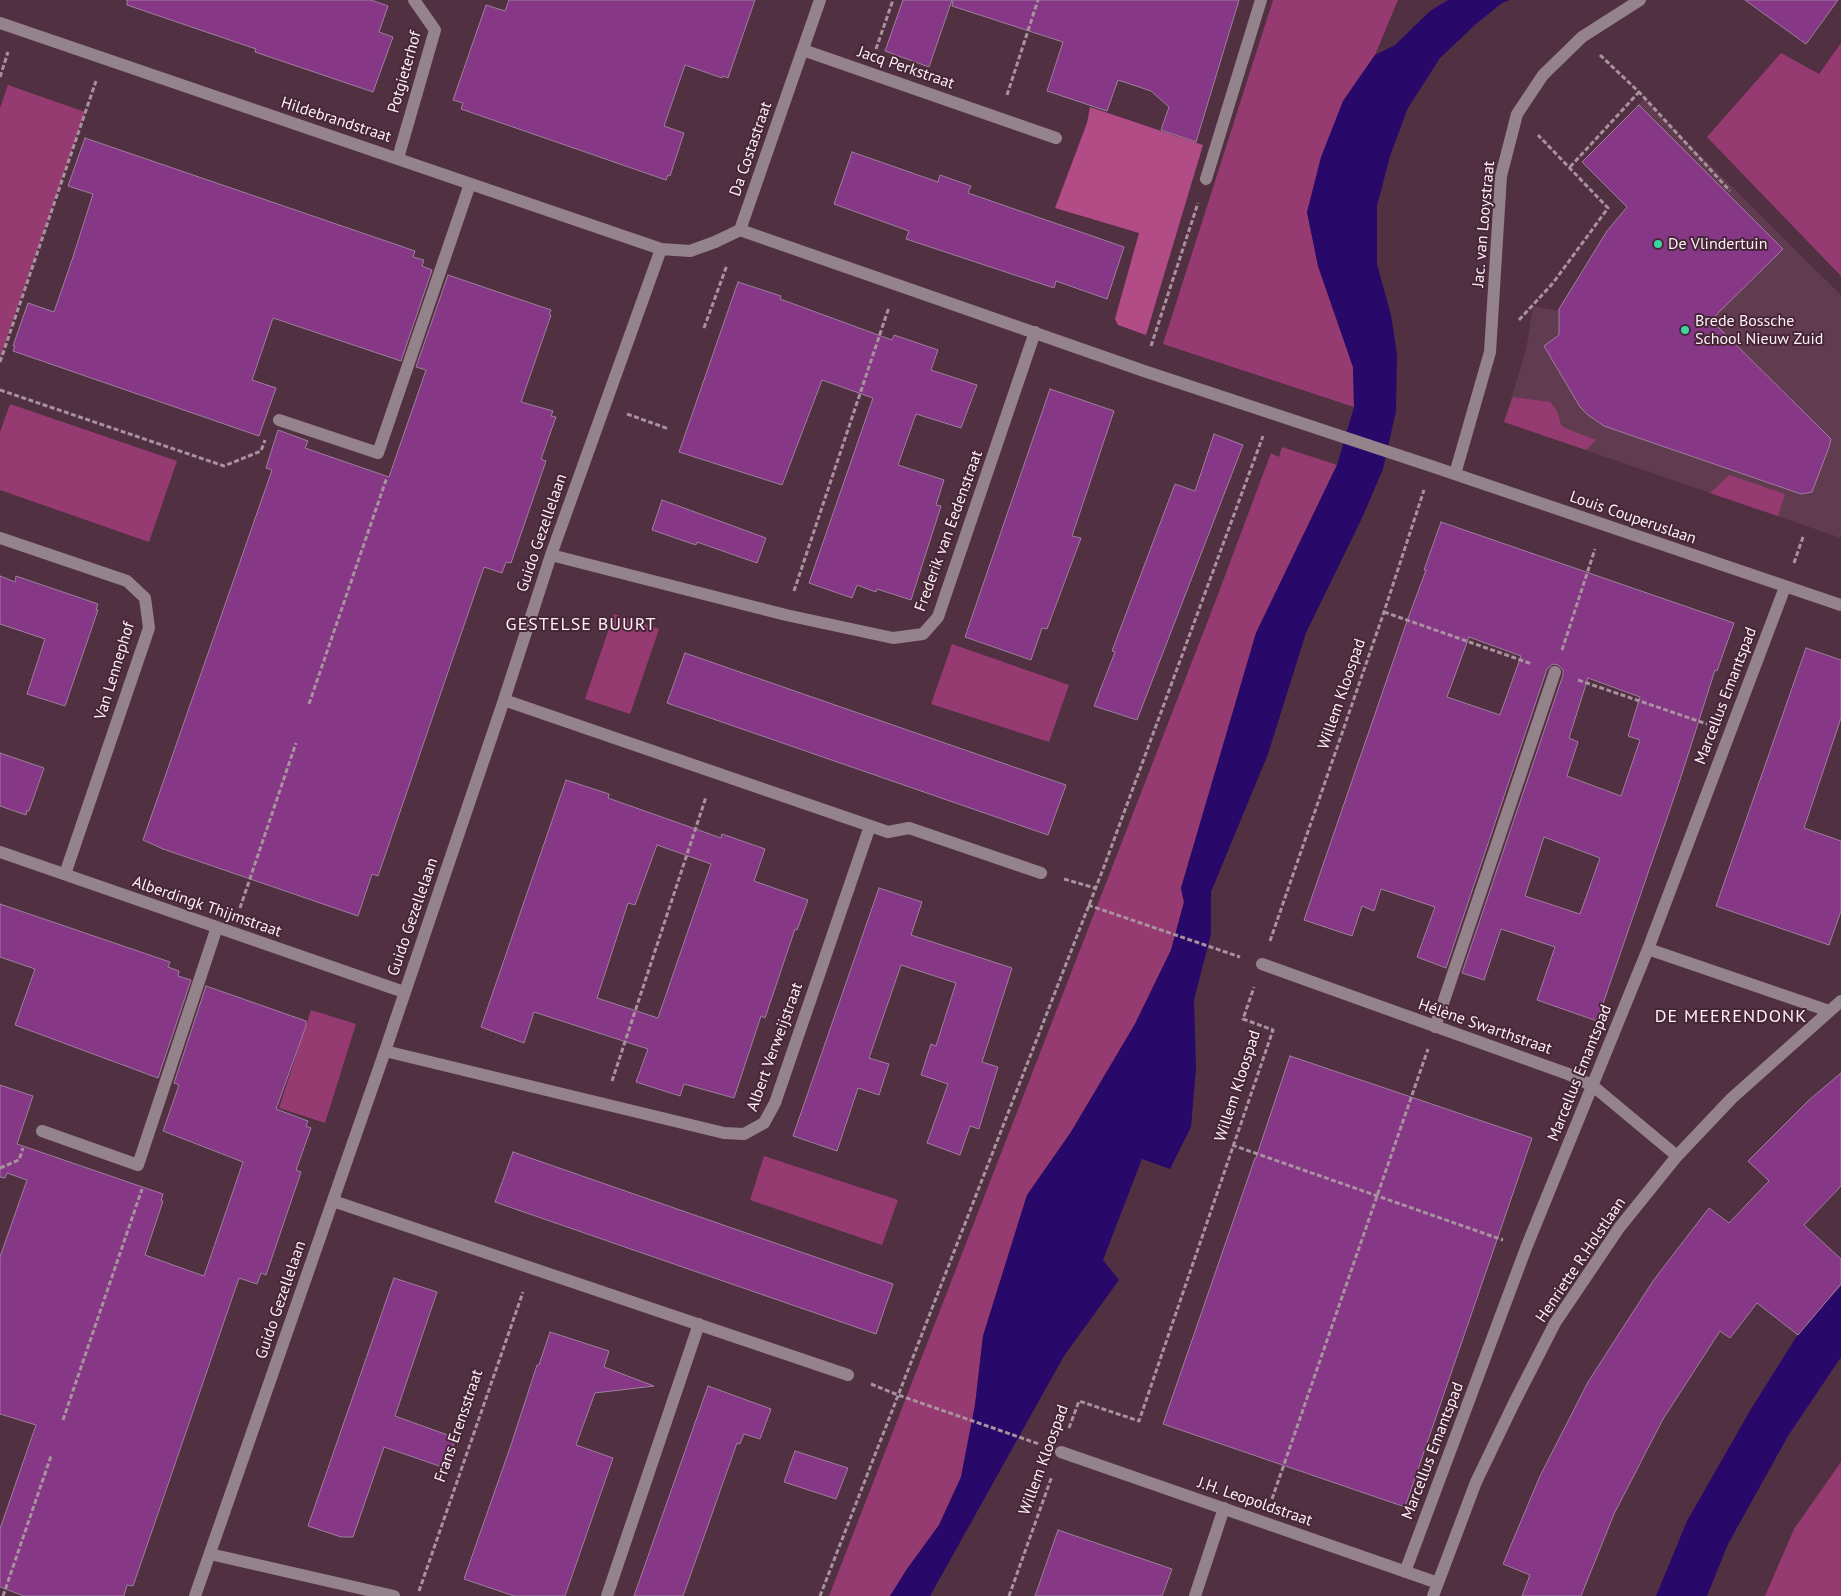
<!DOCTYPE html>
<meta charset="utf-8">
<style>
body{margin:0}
canvas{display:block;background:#513042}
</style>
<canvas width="1841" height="1596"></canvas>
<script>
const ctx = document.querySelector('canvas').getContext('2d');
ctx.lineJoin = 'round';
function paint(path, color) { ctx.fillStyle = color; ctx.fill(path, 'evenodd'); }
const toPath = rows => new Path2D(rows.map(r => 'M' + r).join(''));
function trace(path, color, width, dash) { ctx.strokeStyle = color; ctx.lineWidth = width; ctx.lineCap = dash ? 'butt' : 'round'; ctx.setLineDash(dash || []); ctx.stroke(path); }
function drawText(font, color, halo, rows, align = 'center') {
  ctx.font = font + ' "PT Sans",sans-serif'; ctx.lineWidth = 4; ctx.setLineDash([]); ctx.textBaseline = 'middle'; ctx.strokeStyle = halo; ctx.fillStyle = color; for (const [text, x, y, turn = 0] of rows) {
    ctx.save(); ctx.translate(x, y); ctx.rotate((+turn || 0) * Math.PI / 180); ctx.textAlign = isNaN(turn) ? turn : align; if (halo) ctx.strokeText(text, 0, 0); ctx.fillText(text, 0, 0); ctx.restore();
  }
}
paint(toPath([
 [1644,99,1841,295,1841,538,1504,422,1526,350,1533,306,1559,311,1561,306,1607,231,1642,223,1582,162]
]), '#613b4f');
paint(toPath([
 [1273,0,1398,0,1375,55,1343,101,1307,212,1318,266,1353,367,1354,407,1163,344],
 [1841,43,1841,276,1707,137,1781,53,1819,74],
 [8,85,85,112,0,358,0,108],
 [1513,397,1550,402,1557,411,1561,425,1565,428,1596,440,1586,450,1504,422],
 [10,404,177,461,149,542,0,490,0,432],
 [1282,447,1337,465,1256,633,1181,888,1184,902,1171,950,1135,1024,1071,1132,1027,1195,983,1336,975,1405,961,1477,939,1525,907,1569,890,1596,829,1596,1214,605,1271,453,1279,457],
 [1729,475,1785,494,1778,516,1710,493],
 [614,614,659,629,630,714,585,699],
 [952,644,1069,685,1049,742,931,704],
 [311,1010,356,1024,325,1123,279,1108],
 [764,1156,898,1200,882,1245,750,1200],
 [1841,1462,1841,1596,1765,1596,1794,1529]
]), '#963b71');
paint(toPath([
 [1090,107,1203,145,1146,335,1118,325,1115,319,1139,233,1055,208,1087,123]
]), '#b14c87');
paint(toPath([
 [1448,0,1510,0,1502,3,1476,24,1440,58,1408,108,1390,156,1377,206,1377,264,1391,315,1397,354,1396,411,1383,469,1362,518,1306,633,1268,754,1211,892,1211,934,1194,1000,1196,1068,1191,1127,1170,1169,1142,1159,1103,1260,1119,1280,1064,1356,930,1596,890,1596,907,1569,939,1525,961,1477,975,1405,983,1336,1027,1195,1071,1132,1135,1024,1171,950,1184,902,1181,888,1256,633,1337,465,1354,407,1353,367,1318,266,1307,212,1321,157,1343,101,1375,55,1395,45,1430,11],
 [1841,1286,1841,1357,1788,1436,1728,1544,1707,1596,1656,1596,1687,1521,1751,1409,1800,1331]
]), '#280869');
const building = toPath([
 [127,0,371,0,388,6,379,32,393,37,373,92,255,52,256,49,127,5,127,0],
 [509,0,755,0,728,78,723,76,722,78,685,65,664,126,684,133,670,176,668,175,666,180,461,109,463,103,453,100,486,5,505,11,509,0],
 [903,0,952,0,929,67,885,51,903,0],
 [953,0,1239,0,1196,142,1161,130,1169,107,1151,91,1118,80,1107,111,1047,91,1063,42,952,6,953,0],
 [1745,0,1838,0,1806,44,1745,0],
 [1639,105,1783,249,1711,320,1831,439,1829,447,1812,492,1801,494,1604,426,1588,415,1580,407,1544,346,1559,335,1559,309,1607,231,1627,207,1582,162,1639,105],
 [85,138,415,251,413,257,424,260,422,266,432,270,401,361,273,318,252,380,276,388,259,436,13,351,15,346,13,346,28,303,54,312,73,257,93,194,68,186,85,138],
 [852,152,938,182,940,175,971,186,968,193,1124,247,1107,299,1056,281,1054,288,906,239,909,231,834,204,852,152],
 [448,275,551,310,549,315,551,315,521,402,553,411,551,416,556,417,541,459,546,461,511,563,506,562,502,573,484,567,378,876,372,874,358,916,163,849,143,840,272,470,266,468,278,430,308,441,305,448,389,477,426,370,416,367,448,275],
 [738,282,781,296,780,299,892,340,894,335,938,350,931,370,977,385,961,428,916,414,898,465,944,480,936,505,941,506,911,600,877,589,876,592,857,585,852,598,809,583,873,398,822,380,782,485,679,452,738,282],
 [1050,389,1114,411,1072,536,1081,538,1047,629,1042,628,1031,660,965,637,1050,389],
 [1214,434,1243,445,1137,720,1094,706,1115,652,1112,651,1175,484,1195,491,1214,434],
 [662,500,766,538,757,563,697,542,696,545,652,530,662,500],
 [1441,522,1734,623,1717,671,1715,670,1679,783,1597,1021,1537,1000,1555,947,1501,929,1484,980,1462,973,1563,675,1563,670,1558,665,1553,664,1547,669,1446,968,1417,957,1435,907,1381,889,1374,911,1362,906,1352,936,1304,920,1406,624,1426,570,1424,570,1441,522],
 [1469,637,1521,656,1500,715,1447,697,1469,637],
 [1588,678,1640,697,1628,736,1640,740,1621,796,1567,776,1578,742,1569,738,1588,678],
 [1544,837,1600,858,1580,914,1525,896,1544,837],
 [0,576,15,582,16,576,98,604,96,610,98,610,65,706,27,694,45,639,0,624,0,576],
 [1806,648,1841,660,1841,718,1804,828,1841,841,1841,911,1829,945,1716,906,1806,648],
 [685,653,1066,785,1048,835,667,703,685,653],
 [0,753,44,768,29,811,27,810,26,815,0,806,0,753],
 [566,780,609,794,608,798,721,838,722,834,765,849,754,881,808,900,797,930,795,929,765,1018,761,1016,734,1098,684,1084,680,1096,636,1082,648,1049,534,1012,524,1043,481,1027,566,780],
 [657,845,711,864,658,1018,597,998,628,903,635,905,657,845],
 [879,888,922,902,911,935,1012,968,982,1062,998,1067,979,1129,970,1126,960,1155,927,1143,948,1084,921,1075,931,1044,936,1046,956,983,901,965,869,1058,889,1064,879,1095,858,1088,837,1151,793,1136,879,888],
 [0,904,170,962,168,967,179,971,178,976,191,980,158,1078,15,1025,35,969,0,957,0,904],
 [206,986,306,1021,306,1026,276,1109,308,1121,306,1126,311,1128,296,1170,301,1172,266,1275,261,1273,257,1284,239,1278,133,1586,127,1585,124,1596,24,1596,0,1587,0,1529,36,1425,0,1414,0,1257,27,1180,7,1173,5,1178,0,1177,0,1085,33,1096,17,1144,163,1194,161,1201,163,1201,145,1255,204,1276,243,1162,163,1131,179,1085,174,1083,206,986],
 [1290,1056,1532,1138,1405,1507,1163,1424,1255,1158,1256,1158,1290,1056],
 [1841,1073,1841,1186,1804,1225,1841,1259,1841,1284,1798,1335,1757,1303,1730,1338,1720,1331,1663,1419,1614,1514,1581,1596,1522,1596,1530,1575,1503,1564,1540,1476,1588,1382,1653,1281,1709,1208,1729,1223,1769,1181,1748,1161,1808,1101,1841,1073],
 [513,1152,893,1284,876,1334,495,1202,513,1152],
 [394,1278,437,1292,395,1416,456,1438,445,1468,384,1447,353,1537,341,1537,308,1526,394,1278],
 [550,1332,609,1351,604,1367,654,1386,595,1393,576,1445,613,1458,565,1596,514,1596,464,1579,511,1445,537,1365,539,1365,550,1332],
 [708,1386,771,1409,760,1439,744,1434,740,1444,737,1443,683,1596,634,1596,708,1386],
 [795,1451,848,1468,836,1499,784,1482,795,1451],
 [1058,1530,1172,1569,1162,1596,1035,1596,1058,1530]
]);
paint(building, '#863887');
trace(building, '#9c7f9b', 1);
trace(toPath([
 [876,49,893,0],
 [1600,55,1639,92,1730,191],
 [0,77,8,52],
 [1007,95,1038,0],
 [1570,167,1639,92],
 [1519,320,1553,283,1608,208,1538,135],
 [704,328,727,265],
 [1151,346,1198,203],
 [0,362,96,81],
 [0,390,224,466,261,451,265,440],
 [627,414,669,429],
 [1794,563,1803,537],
 [794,591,889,307],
 [1384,612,1532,664],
 [1562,650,1595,549],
 [1578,680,1707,724],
 [309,704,387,477],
 [1064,879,1095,888],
 [1088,905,1240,957],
 [240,908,296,743],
 [1270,941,1384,612,1424,490],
 [612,1081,706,797],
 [1232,1145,1503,1240],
 [0,1168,19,1160,23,1148],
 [871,1384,898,1395,1039,1444],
 [63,1420,142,1189],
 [1069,1428,1079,1401,1139,1421,1273,1030,1243,1019,1254,987],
 [1272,1499,1428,1049],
 [419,1591,523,1292],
 [3,1596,51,1456],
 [820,1596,1105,864,1263,436],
 [1009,1596,1052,1476]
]), '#a8929e', 3, [5, 2.5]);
trace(toPath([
 [0,23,661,249,690,251,715,242,740,230,820,0],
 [803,50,1056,138],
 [398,158,435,30,414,0],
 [1206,179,1261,0],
 [740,230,1144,371,1431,466,1841,605],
 [279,420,378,453,470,184],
 [1455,474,1490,352,1501,176,1517,114,1543,75,1582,37,1640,0],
 [0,538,127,581,145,598,149,628,65,874],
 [551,555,786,615,893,638,923,634,938,617,1035,332],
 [504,700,888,832,909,828,1041,873],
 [0,852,404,992],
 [1648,949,1829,1011],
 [1262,964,1568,1074,1593,1086,1677,1156],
 [1435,1027,1555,672],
 [385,1051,724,1133,744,1134,764,1123,775,1103,870,826],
 [42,1131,138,1165,217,927],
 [333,1201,848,1375],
 [1061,1452,1438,1583],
 [210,1554,394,1596],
 [1405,1572,1526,1248,1648,949,1785,587],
 [195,1596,385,1051,504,700,551,555,661,249],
 [607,1596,699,1324],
 [1195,1596,1224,1508],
 [1433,1596,1476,1482,1514,1403,1555,1323,1619,1228,1677,1156,1732,1098,1841,1001]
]), '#95838c', 12);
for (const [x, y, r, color] of [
 [1658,244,5,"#3dd4a3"],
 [1685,330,5,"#3dd4a3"]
]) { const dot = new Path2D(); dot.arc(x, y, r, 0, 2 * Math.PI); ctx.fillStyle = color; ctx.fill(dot); trace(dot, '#462637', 2); }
drawText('16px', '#fdf0f6', '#462637', [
 ["Jacq Perkstraat",906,68,19],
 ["Potgieterhof",405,72,-74],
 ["Hildebrandstraat",336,120,18],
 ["Da Costastraat",751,149,-71],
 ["Jac. van Looystraat",1484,224,-85],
 ["Louis Couperuslaan",1633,518,19],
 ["Frederik van Eedenstraat",949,531,-70],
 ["Guido Gezellelaan",542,533,-71],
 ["Van Lennephof",115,671,-73],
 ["Willem Kloospad",1342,694,-71],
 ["Marcellus Emantspad",1726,696,-69],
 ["Alberdingk Thijmstraat",207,907,19],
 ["Guido Gezellelaan",413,917,-71],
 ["Hélène Swarthstraat",1485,1027,19],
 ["Albert Verweijstraat",775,1047,-70],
 ["Marcellus Emantspad",1580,1073,-68],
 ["Willem Kloospad",1238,1086,-72],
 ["Henriette R.Holstlaan",1581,1260,-56],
 ["Guido Gezellelaan",281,1300,-71],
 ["Frans Erensstraat",459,1426,-71],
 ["Marcellus Emantspad",1433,1451,-69],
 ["Willem Kloospad",1044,1460,-70],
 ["J.H. Leopoldstraat",1255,1502,19]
]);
drawText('16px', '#fdf0f6', '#462637', [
 ["De Vlindertuin",1668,244],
 ["Brede Bossche",1695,321],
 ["School Nieuw Zuid",1695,339]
], 'left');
ctx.letterSpacing = '1px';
drawText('18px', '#fdf0f6', '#462637', [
 ["GESTELSE BUURT",581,625],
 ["DE MEERENDONK",1731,1017]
]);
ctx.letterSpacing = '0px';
</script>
